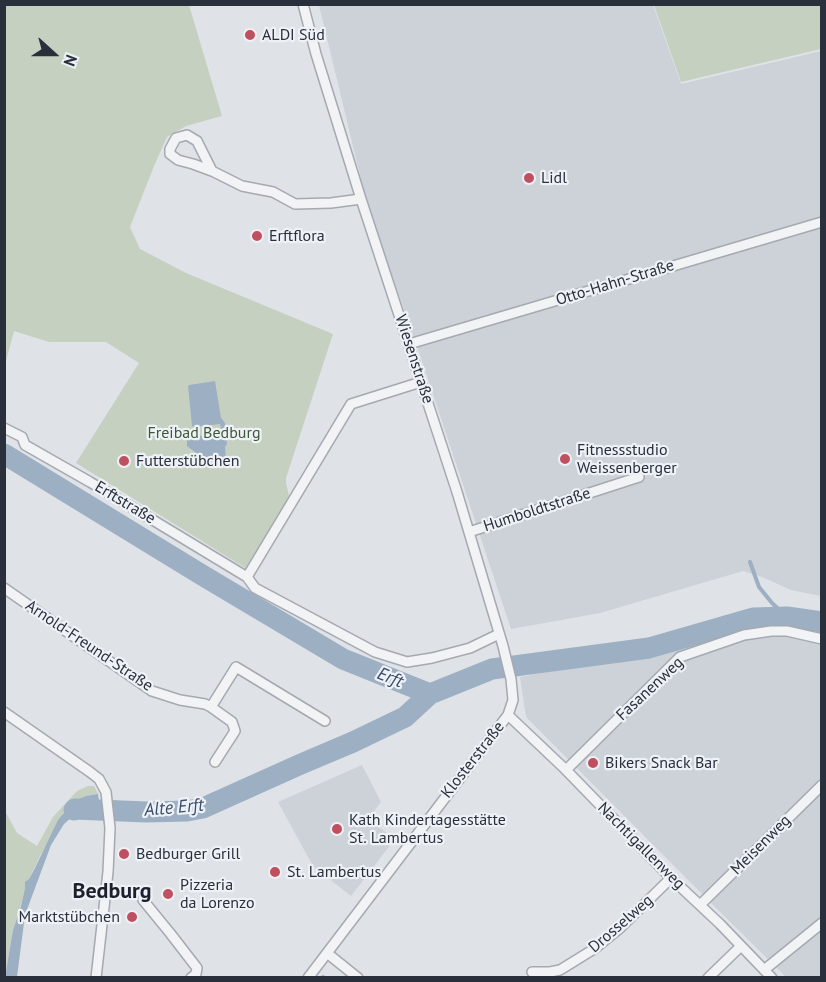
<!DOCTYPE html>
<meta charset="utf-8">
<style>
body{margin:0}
#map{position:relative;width:826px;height:982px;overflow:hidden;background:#dfe2e7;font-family:"PT Sans",sans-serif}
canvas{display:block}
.frame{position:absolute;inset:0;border:6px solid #29303c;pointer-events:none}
.north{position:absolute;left:24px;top:24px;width:60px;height:60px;-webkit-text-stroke:4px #eef1f5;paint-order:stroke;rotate:111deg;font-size:16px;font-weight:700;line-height:24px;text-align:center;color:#29303c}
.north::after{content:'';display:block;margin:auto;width:21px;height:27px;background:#29303c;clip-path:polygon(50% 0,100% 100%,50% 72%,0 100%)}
</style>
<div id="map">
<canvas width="826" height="982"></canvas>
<div class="frame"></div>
<div class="north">N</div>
</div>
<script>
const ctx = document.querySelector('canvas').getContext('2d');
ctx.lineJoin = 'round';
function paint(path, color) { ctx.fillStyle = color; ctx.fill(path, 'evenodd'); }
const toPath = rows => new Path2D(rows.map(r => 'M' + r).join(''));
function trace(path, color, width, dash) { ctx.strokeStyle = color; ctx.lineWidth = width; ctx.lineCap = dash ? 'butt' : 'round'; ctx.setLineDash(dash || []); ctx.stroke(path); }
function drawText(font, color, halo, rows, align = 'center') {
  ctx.font = font + ' "PT Sans",sans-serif'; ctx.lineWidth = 4.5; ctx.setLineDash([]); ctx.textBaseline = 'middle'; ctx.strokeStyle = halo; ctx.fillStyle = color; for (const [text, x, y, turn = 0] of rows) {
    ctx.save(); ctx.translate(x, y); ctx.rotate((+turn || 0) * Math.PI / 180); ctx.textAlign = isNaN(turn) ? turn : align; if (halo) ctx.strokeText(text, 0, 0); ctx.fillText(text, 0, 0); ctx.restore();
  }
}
paint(toPath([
 [319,5,653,5,681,84,821,51,821,596,791,590,762,577,743,571,600,613,511,629,419,352,367,204],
 [788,622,821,628,821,977,786,977,713,905,526,717,520,677,650,653,757,625],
 [362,765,381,802,368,819,395,839,351,896,313,866,278,802]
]), '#cdd1d8');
paint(toPath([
 [5,5,189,5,222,116,186,126,167,137,154,166,130,227,140,249,186,273,333,334,286,478,286,483,289,496,247,569,76,463,139,363,106,342,49,342,14,331,6,361,5,361],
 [654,5,821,5,821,49,681,82],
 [88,786,94,786,98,794,86,796,76,800,41,854,29,879,13,930,5,976,5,811,17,833,37,846,53,817,77,791]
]), '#c5d0c1');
paint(toPath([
 [215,381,221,418,225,423,227,444,225,447,226,460,225,462,202,464,200,467,196,468,195,452,187,446,187,440,193,437,222,433,220,424,194,427,192,426,188,386,189,385],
 [98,794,101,815,83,813,72,817,64,824,51,845,25,915,17,977,5,977,13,930,21,906,25,889,25,882,29,879,34,870,58,820,70,806,76,800,86,796]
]), '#9dafc3');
trace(toPath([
 [750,562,759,587,772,603,787,617],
 [323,977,324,978]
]), '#9dafc3', 4);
trace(toPath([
 [4,454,202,575,343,659,430,694,492,669,649,648,753,618,787,617,822,622],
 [74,810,75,809,146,812,187,811,203,808,301,764,353,742,405,717,430,694]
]), '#9dafc3', 21);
const minor = toPath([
 [303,4,316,54,361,199,457,492,503,646,511,679,513,700,508,715,308,978],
 [212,171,193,164,178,160,170,154,170,149,176,138,187,135,197,141,212,171,242,186,273,192,295,204,331,203,361,199],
 [409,344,822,222],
 [4,428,22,437,25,445,90,482,247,577,255,588,375,652,407,662,432,658,470,648,499,634],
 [469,532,639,477],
 [247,577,351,404,421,382],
 [4,588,152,691,180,700,205,704,211,707,232,722,235,731,215,762],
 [211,707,236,667,325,721],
 [4,712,90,772,99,779,106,792,110,828,108,872,96,978],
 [508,715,566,770,671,878,720,924,772,978],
 [566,770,680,657,744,635,771,631,787,631,822,639],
 [143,900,170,933,197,968,196,974,191,978],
 [700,905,822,785],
 [327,953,358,978],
 [764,970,822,923],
 [532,972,550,972,560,970,594,949,620,928,671,878],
 [708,978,741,946]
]);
trace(minor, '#a5a9b0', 12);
trace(minor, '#f1f3f5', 9);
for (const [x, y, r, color] of [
 [250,35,6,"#c04f5f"],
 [529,178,6,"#c04f5f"],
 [257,236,6,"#c04f5f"],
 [565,459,6,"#c04f5f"],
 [124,461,6,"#c04f5f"],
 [593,763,6,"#c04f5f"],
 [337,829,6,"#c04f5f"],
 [124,854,6,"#c04f5f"],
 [275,872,6,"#c04f5f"],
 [168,894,6,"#c04f5f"],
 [132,917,6,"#c04f5f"]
]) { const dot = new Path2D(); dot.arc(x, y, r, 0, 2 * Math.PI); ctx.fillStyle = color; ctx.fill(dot); trace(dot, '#eef1f5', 2); }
drawText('16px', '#29303c', '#eef1f5', [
 ["ALDI Süd",262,35],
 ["Lidl",541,178],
 ["Erftflora",269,236],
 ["Fitnessstudio",577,450],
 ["Weissenberger",577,468],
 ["Futterstübchen",136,461],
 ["Bikers Snack Bar",605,763],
 ["Kath Kindertagesstätte",349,820],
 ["St. Lambertus",349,838],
 ["Bedburger Grill",136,854],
 ["St. Lambertus",287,872],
 ["Pizzeria",180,885],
 ["da Lorenzo",180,903],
 ["Marktstübchen",120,917,"right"]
], 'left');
drawText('16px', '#29303c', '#eef1f5', [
 ["Otto-Hahn-Straße",615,283,-17],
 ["Wiesenstraße",414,359,72],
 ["Erftstraße",125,503,31],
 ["Humboldtstraße",537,510,-18],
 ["Arnold-Freund-Straße",89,646,34],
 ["Fasanenweg",650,689,-43],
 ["Klosterstraße",473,760,-52],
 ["Meisenweg",761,845,-45],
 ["Nachtigallenweg",641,846,45],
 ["Drosselweg",621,924,-41]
]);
drawText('16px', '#3e5738', '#eef1f5', [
 ["Freibad Bedburg",204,433]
]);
drawText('italic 18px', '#384e6c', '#eef1f5', [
 ["Erft",390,678,22],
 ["Alte Erft",174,808,-5]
]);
drawText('bold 22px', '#1c212d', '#eef1f5', [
 ["Bedburg",112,892]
]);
</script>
